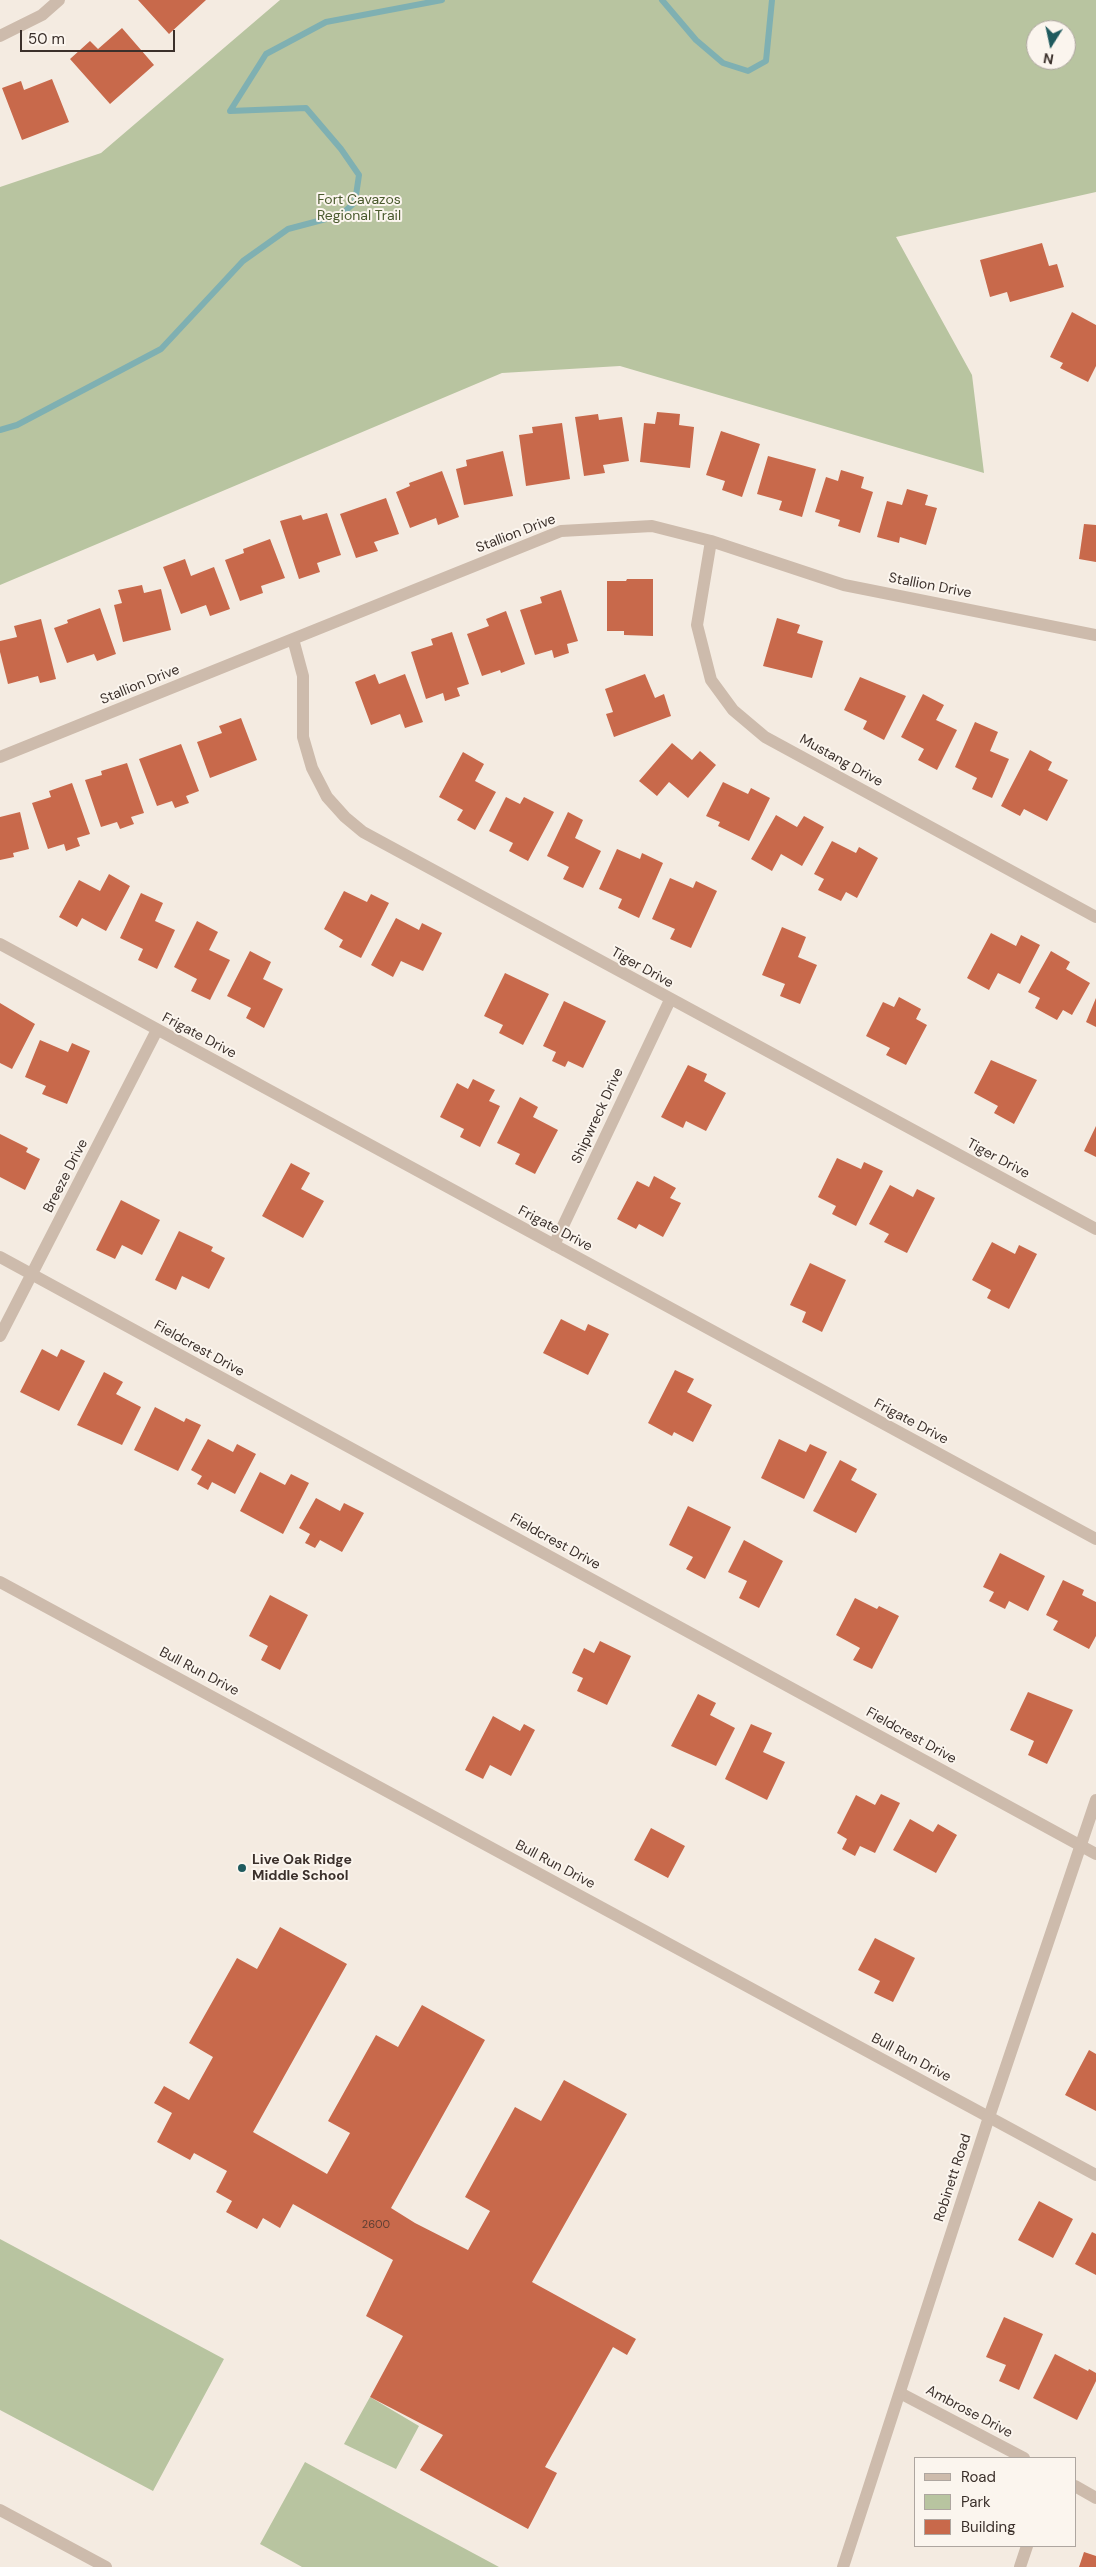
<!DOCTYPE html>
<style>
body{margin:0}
#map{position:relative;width:1096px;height:2567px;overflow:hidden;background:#f4ebe1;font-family:"DM Sans",sans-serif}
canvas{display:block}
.legend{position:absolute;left:914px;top:2457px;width:162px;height:90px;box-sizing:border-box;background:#fbf5ee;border:1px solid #aea6a0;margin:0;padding:6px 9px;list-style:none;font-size:15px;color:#3b302b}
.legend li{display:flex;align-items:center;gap:10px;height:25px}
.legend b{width:25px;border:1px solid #aea6a0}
.north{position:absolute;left:1026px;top:20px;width:50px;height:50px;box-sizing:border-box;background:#fbf5ee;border:1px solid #aea6a0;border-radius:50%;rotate:190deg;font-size:14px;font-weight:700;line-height:20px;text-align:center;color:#3b302b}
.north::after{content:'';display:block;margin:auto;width:18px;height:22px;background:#1f5a5e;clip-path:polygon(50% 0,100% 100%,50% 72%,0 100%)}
.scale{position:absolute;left:20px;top:30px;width:155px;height:22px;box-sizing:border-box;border:2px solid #3b302b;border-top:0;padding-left:6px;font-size:15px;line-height:18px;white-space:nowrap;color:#3b302b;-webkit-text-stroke:4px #fbf5ee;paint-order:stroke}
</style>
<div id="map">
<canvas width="1096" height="2567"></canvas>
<ul class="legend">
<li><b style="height:6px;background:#cdbbac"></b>Road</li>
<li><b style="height:14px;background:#b8c4a0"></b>Park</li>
<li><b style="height:14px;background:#c8694b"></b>Building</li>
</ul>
<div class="north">N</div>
<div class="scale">50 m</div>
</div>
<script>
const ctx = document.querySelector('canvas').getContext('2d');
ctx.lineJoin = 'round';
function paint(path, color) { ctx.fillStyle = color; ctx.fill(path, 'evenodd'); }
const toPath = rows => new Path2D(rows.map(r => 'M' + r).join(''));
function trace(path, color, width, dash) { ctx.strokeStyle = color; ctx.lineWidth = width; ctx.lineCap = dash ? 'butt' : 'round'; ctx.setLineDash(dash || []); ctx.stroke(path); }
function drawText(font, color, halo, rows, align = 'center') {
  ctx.font = font + ' "DM Sans",sans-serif'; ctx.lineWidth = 4; ctx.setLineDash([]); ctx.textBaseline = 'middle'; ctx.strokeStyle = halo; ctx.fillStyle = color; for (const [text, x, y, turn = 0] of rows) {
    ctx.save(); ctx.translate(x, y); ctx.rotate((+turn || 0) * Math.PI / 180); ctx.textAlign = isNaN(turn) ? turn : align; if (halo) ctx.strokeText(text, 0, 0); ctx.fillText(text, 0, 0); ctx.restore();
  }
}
paint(toPath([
 [280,0,1096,0,1096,192,896,237,972,375,984,473,620,366,502,373,0,585,0,187,101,153],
 [1036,30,1066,30,1066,60,1036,60],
 [0,2239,224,2359,153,2491,0,2410],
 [370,2397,419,2426,396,2469,344,2444],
 [305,2462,404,2516,499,2567,302,2567,260,2544]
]), '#b8c4a0');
trace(toPath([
 [662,0,696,40,723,63,748,71,766,61,772,0],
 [0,430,17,425,161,349,243,261,288,229,341,215,355,202,359,175,341,149,306,108,230,111,266,54,326,22,442,0]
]), '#7fb0b2', 6);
paint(toPath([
 [138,0,206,0,169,34],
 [122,28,154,65,110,104,70,59,90,41,98,49],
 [52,79,69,122,22,140,2,88,21,81,24,90],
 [1042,243,1049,266,1057,264,1064,287,1010,302,1007,292,990,297,980,260],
 [1072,312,1096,325,1096,366,1088,382,1060,368,1063,363,1050,357],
 [657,412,680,414,679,425,694,427,690,468,640,462,644,423,655,424],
 [598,414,599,420,622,417,629,461,603,465,605,473,584,476,575,417],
 [562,423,570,479,526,486,519,435,533,433,532,427],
 [721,431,760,444,742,497,722,490,725,481,706,475],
 [503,451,513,496,464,505,456,469,467,466,466,460],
 [768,456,816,469,802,517,779,510,782,501,757,494],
 [841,470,864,477,861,488,873,492,860,533,838,526,840,520,815,512,826,477,838,481],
 [442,471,459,517,438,525,436,518,410,528,396,492,410,486,409,483],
 [907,489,928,495,925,505,937,508,926,545,900,537,899,543,877,537,887,501,902,505],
 [386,498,399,534,374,542,378,551,356,558,340,514],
 [327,513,341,555,317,563,320,572,299,579,280,521,301,515,303,520],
 [1084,524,1096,525,1096,562,1079,559],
 [270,539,285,578,261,586,263,593,240,601,225,560,244,553,243,549],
 [185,559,191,576,214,567,230,609,210,616,206,605,181,614,163,567],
 [627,579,653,579,653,636,624,635,624,631,607,631,607,581,626,581],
 [142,585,144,593,161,589,171,630,123,642,114,605,122,603,118,590],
 [561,590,578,641,567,644,569,653,554,658,552,650,535,655,520,610,542,603,540,597],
 [100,608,116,654,97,661,94,654,67,663,54,628,68,623,67,620],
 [506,611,525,664,501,673,500,670,482,676,467,634,489,626,486,619],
 [777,618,800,625,797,633,823,641,812,678,763,666],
 [41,619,56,679,40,683,38,676,8,684,0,652,0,641,17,637,14,626],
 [452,632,469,684,457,688,460,696,445,701,443,693,426,699,411,652,433,645,431,639],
 [375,674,379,684,405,674,423,722,405,728,400,714,371,725,355,682],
 [645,674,655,698,664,694,671,716,614,737,606,714,613,712,605,689],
 [860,677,906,696,884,740,863,729,867,721,844,710],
 [923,694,944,705,936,720,957,730,937,770,918,760,924,749,901,737],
 [241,718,257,760,210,778,197,742,222,733,219,726],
 [975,722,998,732,990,751,1009,759,992,798,972,789,977,778,955,767],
 [672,743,692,760,700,751,716,765,688,798,669,782,657,796,639,781],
 [181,744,199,791,186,796,189,803,175,808,172,801,157,806,139,759],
 [1030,750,1052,762,1048,770,1068,780,1047,821,1024,809,1020,816,1001,806],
 [463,752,484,764,475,781,496,792,475,830,457,820,463,810,439,797],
 [127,763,144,813,131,817,134,824,120,829,117,822,101,827,85,780,102,775,101,771],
 [723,782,748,794,751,788,770,798,749,841,718,826,720,822,706,816],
 [72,783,90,834,77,838,80,846,66,851,64,844,48,849,32,803,51,797,49,791],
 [506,797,520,804,524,797,554,812,528,861,509,851,513,843,489,831],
 [20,812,29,849,13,853,14,857,0,860,0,817],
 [568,812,583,820,575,838,601,851,583,888,563,879,569,867,547,856],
 [776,815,797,827,804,816,824,827,802,866,781,854,772,871,751,859],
 [832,841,856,853,859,847,878,858,857,898,846,892,841,901,818,890,824,879,814,874],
 [617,849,640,859,642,853,663,863,639,918,618,908,622,899,599,889],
 [109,874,130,886,106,931,82,918,77,927,59,917,79,880,100,891],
 [670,878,693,888,696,881,717,891,691,948,670,939,675,929,652,919],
 [344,891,367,902,371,894,389,903,361,958,339,947,343,940,324,929],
 [141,893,163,903,155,921,175,930,157,969,138,960,143,949,120,938],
 [396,918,419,930,422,923,442,933,423,971,401,961,393,977,371,965],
 [197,921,218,932,209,950,230,960,210,1000,191,991,197,979,174,967],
 [782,927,806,937,798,957,817,965,800,1004,780,996,785,984,762,975],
 [991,933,1016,946,1021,935,1040,945,1020,984,998,973,989,990,967,978],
 [250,951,271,962,263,979,283,989,264,1028,246,1018,251,1008,227,996],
 [1051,951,1070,962,1066,969,1090,983,1072,1015,1063,1010,1057,1020,1035,1008,1040,998,1028,992],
 [505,973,549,994,523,1045,499,1033,503,1025,484,1016],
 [899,997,921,1009,916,1019,927,1025,906,1065,886,1055,890,1048,866,1036,883,1002,894,1007],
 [1096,998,1096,1027,1086,1022],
 [564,1001,606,1021,583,1068,568,1061,565,1067,552,1061,556,1052,543,1046],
 [0,1003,35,1024,12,1069,0,1063],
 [40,1040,68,1052,72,1043,90,1051,67,1104,42,1094,46,1086,25,1077],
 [991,1060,1037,1080,1014,1124,994,1113,998,1106,974,1093],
 [688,1065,707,1074,704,1081,726,1093,706,1131,686,1121,683,1128,661,1117],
 [473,1079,495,1090,489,1101,500,1106,480,1147,460,1137,464,1129,440,1117,457,1083,468,1089],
 [520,1097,538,1107,533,1117,558,1130,535,1174,515,1164,520,1154,497,1143],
 [1096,1126,1096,1157,1084,1151],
 [0,1134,28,1148,26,1152,40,1159,25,1190,0,1177],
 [837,1158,861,1169,864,1162,883,1171,856,1226,832,1214,836,1206,818,1197],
 [291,1163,310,1173,301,1189,324,1201,303,1238,262,1216],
 [654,1176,676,1188,670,1198,681,1203,663,1237,639,1224,636,1229,617,1219,637,1181,649,1187],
 [890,1185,913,1197,917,1189,935,1198,907,1253,884,1242,889,1234,869,1224],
 [121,1200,160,1220,142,1255,122,1245,115,1259,96,1250],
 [179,1231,213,1247,211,1251,225,1258,209,1289,182,1276,176,1290,155,1280],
 [992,1242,1015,1254,1019,1245,1037,1254,1009,1309,987,1298,991,1290,972,1280],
 [810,1263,846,1280,822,1332,802,1322,806,1312,790,1305],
 [561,1319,585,1331,588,1324,609,1334,588,1375,543,1353],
 [42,1349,57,1357,61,1349,85,1361,59,1411,20,1392],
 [675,1370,694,1379,687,1392,712,1405,693,1442,674,1432,672,1436,648,1423],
 [104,1372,123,1382,116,1394,141,1407,122,1445,77,1425],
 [155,1407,184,1422,186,1418,201,1425,178,1471,134,1450],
 [208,1439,233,1452,237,1444,256,1454,235,1494,212,1482,208,1490,197,1484,202,1476,191,1470],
 [779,1439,806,1452,810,1444,827,1452,804,1499,761,1478],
 [840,1460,857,1469,851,1480,877,1494,856,1533,813,1511],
 [260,1472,285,1485,291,1474,309,1483,283,1534,240,1511],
 [316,1498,340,1511,344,1503,364,1513,342,1552,320,1540,315,1548,305,1543,310,1534,299,1528],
 [688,1506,731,1527,705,1579,686,1569,693,1557,669,1545],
 [744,1540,783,1561,759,1608,739,1598,747,1581,728,1572],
 [1000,1553,1045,1576,1028,1611,1009,1601,1005,1609,989,1601,994,1592,983,1587],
 [1063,1580,1084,1590,1082,1595,1096,1602,1096,1636,1089,1649,1053,1630,1058,1621,1046,1615],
 [270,1595,308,1615,280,1670,261,1660,268,1646,249,1636],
 [855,1598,877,1609,879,1606,899,1616,872,1669,853,1660,860,1648,836,1635],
 [600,1641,631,1656,607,1705,577,1691,583,1678,572,1673,584,1648,594,1653],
 [1028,1692,1073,1710,1047,1764,1028,1755,1034,1741,1010,1730],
 [698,1694,716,1703,710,1715,735,1728,716,1766,671,1746],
 [493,1716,520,1731,524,1724,535,1730,511,1776,490,1765,483,1779,465,1770],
 [751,1724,772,1733,763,1752,785,1762,767,1800,725,1779],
 [881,1794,900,1803,875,1853,860,1846,855,1856,842,1849,847,1839,837,1833,856,1795,875,1805],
 [910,1819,933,1832,938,1824,957,1835,936,1873,893,1850],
 [651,1828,685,1846,668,1878,634,1860],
 [280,1927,347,1964,253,2132,327,2174,350,2133,328,2121,376,2035,398,2047,422,2005,485,2040,391,2208,415,2223,468,2250,490,2211,465,2197,515,2107,541,2121,564,2080,627,2114,532,2282,636,2339,627,2355,613,2347,545,2467,557,2473,528,2529,420,2470,443,2435,370,2397,403,2336,366,2316,393,2260,293,2204,280,2228,263,2218,257,2229,226,2212,232,2201,216,2192,227,2171,194,2153,190,2160,157,2142,172,2113,154,2103,164,2086,189,2100,213,2057,189,2043,237,1958,257,1969],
 [875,1938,915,1958,893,2002,874,1993,880,1981,858,1970],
 [1089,2050,1096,2054,1096,2111,1065,2095],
 [1039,2201,1073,2219,1053,2258,1018,2240],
 [1092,2232,1096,2234,1096,2275,1075,2264],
 [1004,2317,1043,2334,1019,2390,999,2381,1006,2365,986,2357],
 [1055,2354,1088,2371,1089,2369,1096,2373,1096,2381,1077,2420,1033,2398],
 [1084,2552,1096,2556,1096,2567,1079,2567]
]), '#c8694b');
trace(toPath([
 [0,36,42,15,59,0],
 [711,541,697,625,711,680,733,710,765,737,1096,917],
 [293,639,303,676,303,737,312,768,327,797,345,817,363,832,1096,1229],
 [0,757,561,531,652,526,711,541,844,585,1096,635],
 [0,944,1096,1539],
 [554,1245,670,1000],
 [0,1257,1096,1854],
 [0,1336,157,1030],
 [0,1582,1096,2175],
 [900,2393,1024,2458],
 [1075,2486,1096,2498],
 [0,2510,106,2567],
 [1020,2567,1027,2546]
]), '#cdbbac', 12);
trace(toPath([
 [843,2567,989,2117,1096,1800]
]), '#cdbbac', 12);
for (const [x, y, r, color] of [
 [242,1868,5,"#1f5a5e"]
]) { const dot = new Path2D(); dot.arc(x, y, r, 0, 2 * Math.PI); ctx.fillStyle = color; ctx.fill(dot); trace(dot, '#fbf5ee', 2); }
drawText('11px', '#5e3e33', null, [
 ["2600",376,2225]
]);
drawText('14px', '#4a5a2e', '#fbf5ee', [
 ["Fort Cavazos",359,200],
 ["Regional Trail",359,216]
]);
drawText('14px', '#3b302b', '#fbf5ee', [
 ["Stallion Drive",516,534,-21],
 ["Stallion Drive",930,586,11],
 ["Stallion Drive",140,685,-22],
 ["Mustang Drive",841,761,29],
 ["Tiger Drive",642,968,29],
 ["Frigate Drive",199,1036,28],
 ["Shipwreck Drive",598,1116,-65],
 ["Tiger Drive",998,1159,28],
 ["Breeze Drive",66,1176,-63],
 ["Frigate Drive",555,1229,28],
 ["Fieldcrest Drive",199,1349,29],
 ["Frigate Drive",911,1422,28],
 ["Fieldcrest Drive",555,1542,29],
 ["Bull Run Drive",199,1672,28],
 ["Fieldcrest Drive",911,1736,29],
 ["Bull Run Drive",555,1865,28],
 ["Bull Run Drive",911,2058,28],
 ["Robinett Road",953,2178,-72],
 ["Ambrose Drive",969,2412,28]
]);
drawText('bold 14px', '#3b302b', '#fbf5ee', [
 ["Live Oak Ridge",252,1860],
 ["Middle School",252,1876]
], 'left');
</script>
